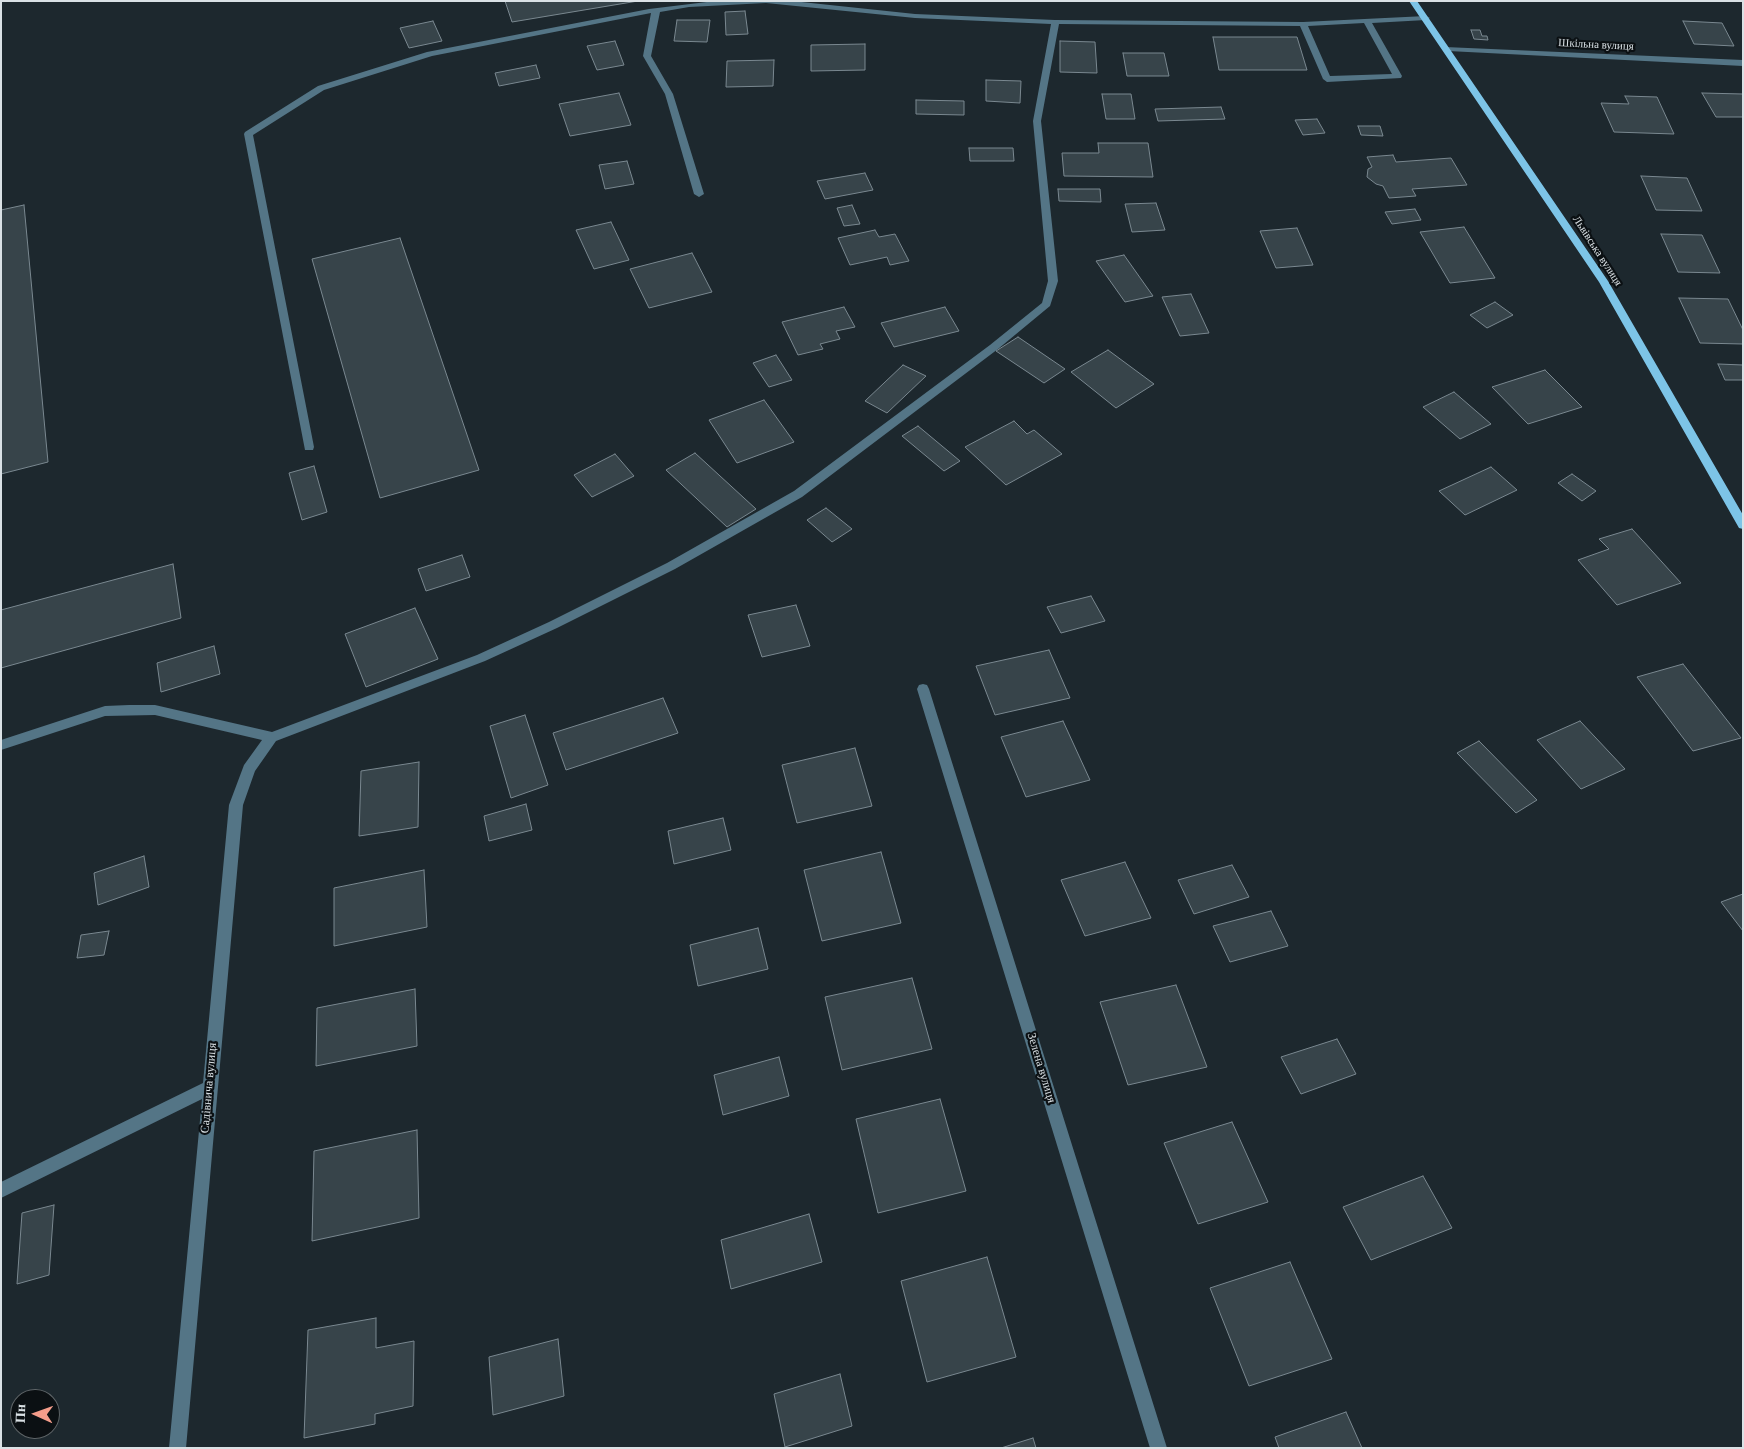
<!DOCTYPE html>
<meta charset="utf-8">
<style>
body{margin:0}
#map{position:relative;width:1744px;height:1449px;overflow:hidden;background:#1d282e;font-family:"Times New Roman",serif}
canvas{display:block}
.frame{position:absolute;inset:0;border:2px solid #dae1e5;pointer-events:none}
.north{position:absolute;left:10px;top:1389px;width:50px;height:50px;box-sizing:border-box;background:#0b1013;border:1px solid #5e6467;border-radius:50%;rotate:272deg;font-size:14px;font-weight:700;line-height:20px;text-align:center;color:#dae1e5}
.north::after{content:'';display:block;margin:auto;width:18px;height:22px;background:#f49d8b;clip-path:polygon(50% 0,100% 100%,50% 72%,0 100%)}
</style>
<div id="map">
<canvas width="1744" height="1449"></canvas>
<div class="frame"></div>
<div class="north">Пн</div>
</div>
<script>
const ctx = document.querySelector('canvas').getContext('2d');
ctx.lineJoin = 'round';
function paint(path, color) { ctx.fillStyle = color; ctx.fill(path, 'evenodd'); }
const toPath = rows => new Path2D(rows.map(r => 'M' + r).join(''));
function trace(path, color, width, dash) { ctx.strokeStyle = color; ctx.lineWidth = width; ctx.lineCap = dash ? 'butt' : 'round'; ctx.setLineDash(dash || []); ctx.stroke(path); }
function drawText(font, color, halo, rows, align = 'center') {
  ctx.font = font + ' "Times New Roman",serif'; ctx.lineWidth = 4.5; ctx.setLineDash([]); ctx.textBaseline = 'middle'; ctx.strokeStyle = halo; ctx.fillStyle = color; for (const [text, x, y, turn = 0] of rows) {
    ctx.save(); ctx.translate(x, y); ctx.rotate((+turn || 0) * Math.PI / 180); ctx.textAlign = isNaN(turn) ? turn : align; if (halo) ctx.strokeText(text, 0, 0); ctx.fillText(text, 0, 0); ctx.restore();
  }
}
const building = toPath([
 [505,1,638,1,512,22,505,1],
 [745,11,748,34,726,35,725,12,745,11],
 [677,20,710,20,707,42,674,41,677,20],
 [433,21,442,41,409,48,400,28,433,21],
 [1683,21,1722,23,1734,46,1694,44,1683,21],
 [1471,30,1480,30,1482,36,1487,36,1488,40,1474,39,1471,30],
 [1213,37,1297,37,1307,70,1219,70,1213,37],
 [615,41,624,65,597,70,587,46,615,41],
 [1060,41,1095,42,1097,73,1060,72,1060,41],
 [865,44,865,70,811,71,811,45,865,44],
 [1123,53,1164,53,1169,76,1127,76,1123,53],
 [774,60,773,86,726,87,727,61,774,60],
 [536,65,540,78,499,86,495,73,536,65],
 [986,80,1021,81,1020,103,986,101,986,80],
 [619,93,631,125,570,136,559,104,619,93],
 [1702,93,1743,94,1743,117,1716,117,1702,93],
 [1102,94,1131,94,1135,119,1106,119,1102,94],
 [1625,96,1657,97,1674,134,1614,132,1601,103,1629,104,1625,96],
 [916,100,964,101,964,115,916,114,916,100],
 [1221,107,1225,119,1158,121,1155,109,1221,107],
 [1317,119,1325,133,1303,135,1295,120,1317,119],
 [1358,126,1380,126,1383,136,1361,135,1358,126],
 [1098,143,1148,143,1153,177,1064,176,1062,153,1099,153,1098,143],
 [969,148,1013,148,1014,161,970,161,969,148],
 [1393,155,1396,162,1451,158,1467,185,1412,189,1416,196,1389,198,1383,186,1376,184,1367,177,1368,169,1372,167,1367,157,1393,155],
 [627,161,634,184,605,189,599,165,627,161],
 [865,173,873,190,825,199,817,181,865,173],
 [1641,176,1687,178,1702,211,1656,210,1641,176],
 [1058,189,1100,189,1101,202,1059,201,1058,189],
 [1156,203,1165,230,1132,232,1125,204,1156,203],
 [24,205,48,462,1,474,1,210,24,205],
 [852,205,860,224,844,226,837,208,852,205],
 [1415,209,1421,220,1392,224,1385,212,1415,209],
 [611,222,629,260,594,269,576,230,611,222],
 [1464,227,1495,278,1450,283,1420,232,1464,227],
 [1297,228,1313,265,1276,268,1260,231,1297,228],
 [875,230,879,237,895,234,909,261,890,265,887,257,850,265,838,238,875,230],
 [1661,234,1702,235,1720,273,1678,272,1661,234],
 [400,238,479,470,380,498,312,259,400,238],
 [692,253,712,292,649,308,630,269,692,253],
 [1124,255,1153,296,1125,302,1096,261,1124,255],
 [1191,294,1209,333,1180,336,1162,297,1191,294],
 [1679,298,1728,299,1743,330,1743,344,1700,343,1679,298],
 [1495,302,1513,315,1487,328,1470,315,1495,302],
 [844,307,855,327,836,331,840,339,820,344,823,349,798,355,782,322,844,307],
 [945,307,959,331,894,347,881,323,945,307],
 [1018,337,1065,369,1044,383,996,351,1018,337],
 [1108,350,1154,384,1116,408,1071,372,1108,350],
 [776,355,792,380,769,387,753,363,776,355],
 [1718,364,1743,365,1743,380,1725,380,1718,364],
 [903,365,926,376,887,413,865,401,903,365],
 [1545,370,1582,407,1528,424,1492,387,1545,370],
 [1454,392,1491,424,1460,439,1423,407,1454,392],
 [764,400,794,442,737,463,709,420,764,400],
 [1014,421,1027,434,1034,430,1062,454,1006,485,965,447,1014,421],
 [918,426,960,461,944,471,902,436,918,426],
 [695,453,756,509,727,527,666,470,695,453],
 [615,454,634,476,592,497,574,475,615,454],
 [314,466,327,512,302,520,289,473,314,466],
 [1491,467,1517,490,1465,515,1439,491,1491,467],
 [1572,474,1596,491,1582,501,1558,483,1572,474],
 [826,508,852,529,832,542,807,520,826,508],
 [1632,529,1681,583,1617,605,1578,560,1609,549,1599,539,1632,529],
 [462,555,470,577,426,591,418,569,462,555],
 [173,564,181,618,1,668,1,610,173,564],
 [1091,596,1105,621,1061,633,1047,607,1091,596],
 [796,605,810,646,762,657,748,615,796,605],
 [415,608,438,659,366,687,345,634,415,608],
 [214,646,220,674,161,692,157,663,214,646],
 [1049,650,1070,698,995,715,976,666,1049,650],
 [1683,664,1741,738,1693,751,1637,677,1683,664],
 [663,698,678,733,566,770,553,733,663,698],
 [525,715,548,785,511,798,490,726,525,715],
 [1063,721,1090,780,1026,797,1001,737,1063,721],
 [1580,721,1625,769,1581,789,1537,740,1580,721],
 [1479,741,1537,800,1516,813,1457,753,1479,741],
 [855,748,872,806,797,823,782,765,855,748],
 [419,762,418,827,359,836,361,771,419,762],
 [526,804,532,830,489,841,484,816,526,804],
 [723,818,731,850,674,864,668,831,723,818],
 [881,852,901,923,822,941,804,870,881,852],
 [144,856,149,887,98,905,94,873,144,856],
 [1125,862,1151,918,1085,936,1061,880,1125,862],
 [1232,865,1249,897,1194,914,1178,880,1232,865],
 [424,870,427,927,334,946,334,888,424,870],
 [1743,894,1743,931,1721,902,1743,894],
 [1271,911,1288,946,1230,962,1213,926,1271,911],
 [758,928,768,969,698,986,690,945,758,928],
 [109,931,104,955,77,958,81,935,109,931],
 [912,978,932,1049,842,1070,825,997,912,978],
 [1176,985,1207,1067,1128,1085,1100,1002,1176,985],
 [415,989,417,1046,316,1066,317,1008,415,989],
 [1337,1039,1356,1074,1301,1094,1281,1057,1337,1039],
 [779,1057,789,1096,723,1115,714,1075,779,1057],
 [940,1099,966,1191,878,1213,856,1119,940,1099],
 [1232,1122,1268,1202,1198,1224,1164,1143,1232,1122],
 [417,1130,419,1218,312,1241,314,1151,417,1130],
 [1423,1176,1452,1228,1371,1260,1343,1207,1423,1176],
 [54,1205,49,1275,17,1284,22,1213,54,1205],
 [809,1214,822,1262,731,1289,721,1240,809,1214],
 [987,1257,1016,1357,927,1382,901,1281,987,1257],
 [1290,1262,1332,1359,1249,1386,1210,1288,1290,1262],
 [376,1318,376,1348,414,1341,413,1406,375,1414,375,1424,304,1438,308,1330,376,1318],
 [558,1339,564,1396,493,1415,489,1357,558,1339],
 [840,1374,852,1426,785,1447,774,1394,840,1374],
 [1346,1412,1362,1448,1279,1448,1275,1437,1346,1412],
 [1033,1438,1036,1448,1001,1448,1033,1438]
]);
paint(building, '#37444a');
trace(building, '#7a8890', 1);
paint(toPath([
 [715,1,792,1,915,14,1055,20,1303,22,1426,16,1430,18,1426,20,1372,23,1402,76,1401,78,1327,82,1323,79,1300,26,1059,24,1041,121,1058,281,1050,306,998,349,802,497,675,569,557,628,485,661,276,741,255,771,243,805,186,1448,169,1448,202,1099,1,1198,1,1182,203,1083,229,805,244,765,262,740,155,715,105,716,1,750,1,740,105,706,129,705,155,705,272,732,477,655,549,622,667,563,794,491,990,345,1042,303,1048,281,1033,121,1051,24,915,18,766,3,689,7,660,12,651,56,673,94,704,194,699,197,694,194,665,94,643,56,651,13,432,56,324,90,253,135,314,447,313,450,305,450,244,134,245,132,318,86,427,52,649,9,715,1],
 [1364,23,1392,74,1330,76,1308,26,1364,23],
 [1445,47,1743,60,1743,66,1448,51,1444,49,1445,47],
 [923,684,927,685,929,689,1167,1448,1150,1448,917,689,919,685,923,684]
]), '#547586');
paint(toPath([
 [1409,1,1417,1,1608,281,1743,515,1743,529,1739,528,1599,282,1409,1]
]), '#7dc4e7');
drawText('11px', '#dae1e5', '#0b1013', [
 ["Шкільна вулиця",1596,45,3],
 ["Львівська вулиця",1597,251,57]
]);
drawText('12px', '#dae1e5', '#0b1013', [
 ["Зелена вулиця",1041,1068,73],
 ["Садівнича вулиця",209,1088,-85]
]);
</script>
